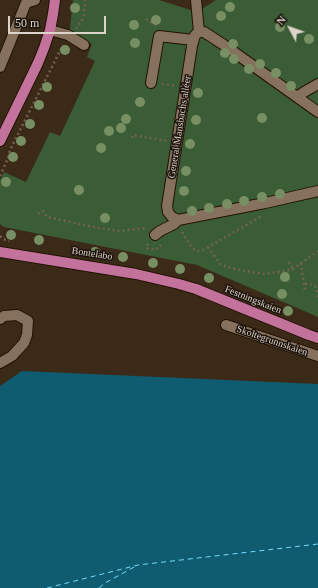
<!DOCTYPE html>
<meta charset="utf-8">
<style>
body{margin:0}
#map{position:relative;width:318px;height:588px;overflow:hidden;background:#3c2a19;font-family:Georgia,serif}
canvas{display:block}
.north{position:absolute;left:270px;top:8px;width:40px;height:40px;-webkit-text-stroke:3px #1c140d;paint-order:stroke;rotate:311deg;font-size:11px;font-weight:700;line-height:16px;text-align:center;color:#ded3c8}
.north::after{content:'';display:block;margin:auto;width:14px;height:18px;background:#ded3c8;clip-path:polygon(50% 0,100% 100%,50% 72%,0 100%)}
.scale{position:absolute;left:8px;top:16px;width:98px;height:18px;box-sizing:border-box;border:2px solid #ded3c8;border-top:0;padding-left:5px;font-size:12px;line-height:14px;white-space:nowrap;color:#ded3c8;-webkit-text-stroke:3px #1c140d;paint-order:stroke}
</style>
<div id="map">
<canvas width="318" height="588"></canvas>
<div class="north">N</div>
<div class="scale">50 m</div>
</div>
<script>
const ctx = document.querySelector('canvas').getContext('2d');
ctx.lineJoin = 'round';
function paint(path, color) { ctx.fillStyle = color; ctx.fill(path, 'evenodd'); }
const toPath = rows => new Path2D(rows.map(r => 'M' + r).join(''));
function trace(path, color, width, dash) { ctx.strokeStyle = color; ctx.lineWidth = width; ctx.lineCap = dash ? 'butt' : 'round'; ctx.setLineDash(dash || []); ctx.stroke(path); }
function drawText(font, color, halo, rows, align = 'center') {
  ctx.font = font + ' Georgia,serif'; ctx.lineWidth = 3; ctx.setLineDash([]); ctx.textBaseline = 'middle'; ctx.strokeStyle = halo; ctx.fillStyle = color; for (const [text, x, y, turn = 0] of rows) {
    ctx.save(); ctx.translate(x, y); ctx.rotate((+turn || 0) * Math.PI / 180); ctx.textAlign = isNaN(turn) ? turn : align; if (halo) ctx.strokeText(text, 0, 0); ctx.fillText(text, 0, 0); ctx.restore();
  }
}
paint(toPath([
 [73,0,159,0,197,12,216,0,318,0,318,317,197,265,4,227,0,224,0,180,4,172,26,182,50,132,60,136,95,61,87,57,92,44,68,32,70,29]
]), '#3b5d36');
paint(toPath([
 [22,371,318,384,318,588,0,588,0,386]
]), '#0f5c71');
trace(toPath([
 [47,588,138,565,318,544],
 [99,588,105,583,136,566]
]), '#74dbfd', 1, [5, 4]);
const minor = toPath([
 [196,0,199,32],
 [50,30,68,35,84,45],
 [0,67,26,3,35,0],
 [151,83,159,36,193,40],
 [297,97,304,92,318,84],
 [318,112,224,45,204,32,199,32,195,35,192,46,167,206,168,212,172,217,178,220,265,203,318,191],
 [155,235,160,231,174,224,178,220],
 [0,319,4,316,17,315,28,321,27,335,24,343,12,356,0,363],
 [226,325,318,356]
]);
const major = toPath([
 [0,141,38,63,44,48,50,30,53,14,55,0],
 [0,252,136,274,179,284,196,289,309,335,318,338]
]);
trace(minor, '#221203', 12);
trace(major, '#221203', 12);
trace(toPath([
 [146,19,157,26],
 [76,29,81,22,84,15,85,0],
 [162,84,175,86],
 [132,138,133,135,167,141],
 [0,176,8,158,10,150,63,45],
 [38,214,43,211,47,217,99,228,119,231,146,228],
 [182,232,192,248,198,251,203,250,262,216],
 [0,236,3,239,9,241],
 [148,244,146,248,155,250,158,248,161,245],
 [208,247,221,265,235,269,264,274,285,271,293,269,318,251],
 [289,262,293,269],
 [301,263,305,291],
 [305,284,310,284,316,287,318,298]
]), '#706152', 2.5, [2, 3]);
trace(minor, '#86715e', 10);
trace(major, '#c3739b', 10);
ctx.fillStyle = '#778f63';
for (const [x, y] of [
 [230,7],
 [75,8],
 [221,16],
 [156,20],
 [134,25],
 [280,27],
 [309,39],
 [135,43],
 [233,44],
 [65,50],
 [225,53],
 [234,59],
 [260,64],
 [249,69],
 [276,73],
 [291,86],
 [47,87],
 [198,93],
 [140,102],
 [39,105],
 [262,118],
 [126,119],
 [196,120],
 [30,124],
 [121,128],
 [109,131],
 [21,141],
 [190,144],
 [101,148],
 [13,157],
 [186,171],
 [6,182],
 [79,190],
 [184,191],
 [280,194],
 [262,197],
 [244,201],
 [227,204],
 [209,208],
 [192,211],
 [105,218],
 [11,235],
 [39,240],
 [95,252],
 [123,257],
 [153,263],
 [180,269],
 [285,277],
 [209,278],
 [282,294],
 [288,311]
]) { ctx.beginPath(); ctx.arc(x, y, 5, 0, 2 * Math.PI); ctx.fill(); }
drawText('10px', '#ded3c8', '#1c140d', [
 ["General Mansbachs alléer",180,127,-81],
 ["Bontelabo",92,254,9],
 ["Festningskaien",253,300,22],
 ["Skoltegrunnskaien",272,341,19]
]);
</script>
